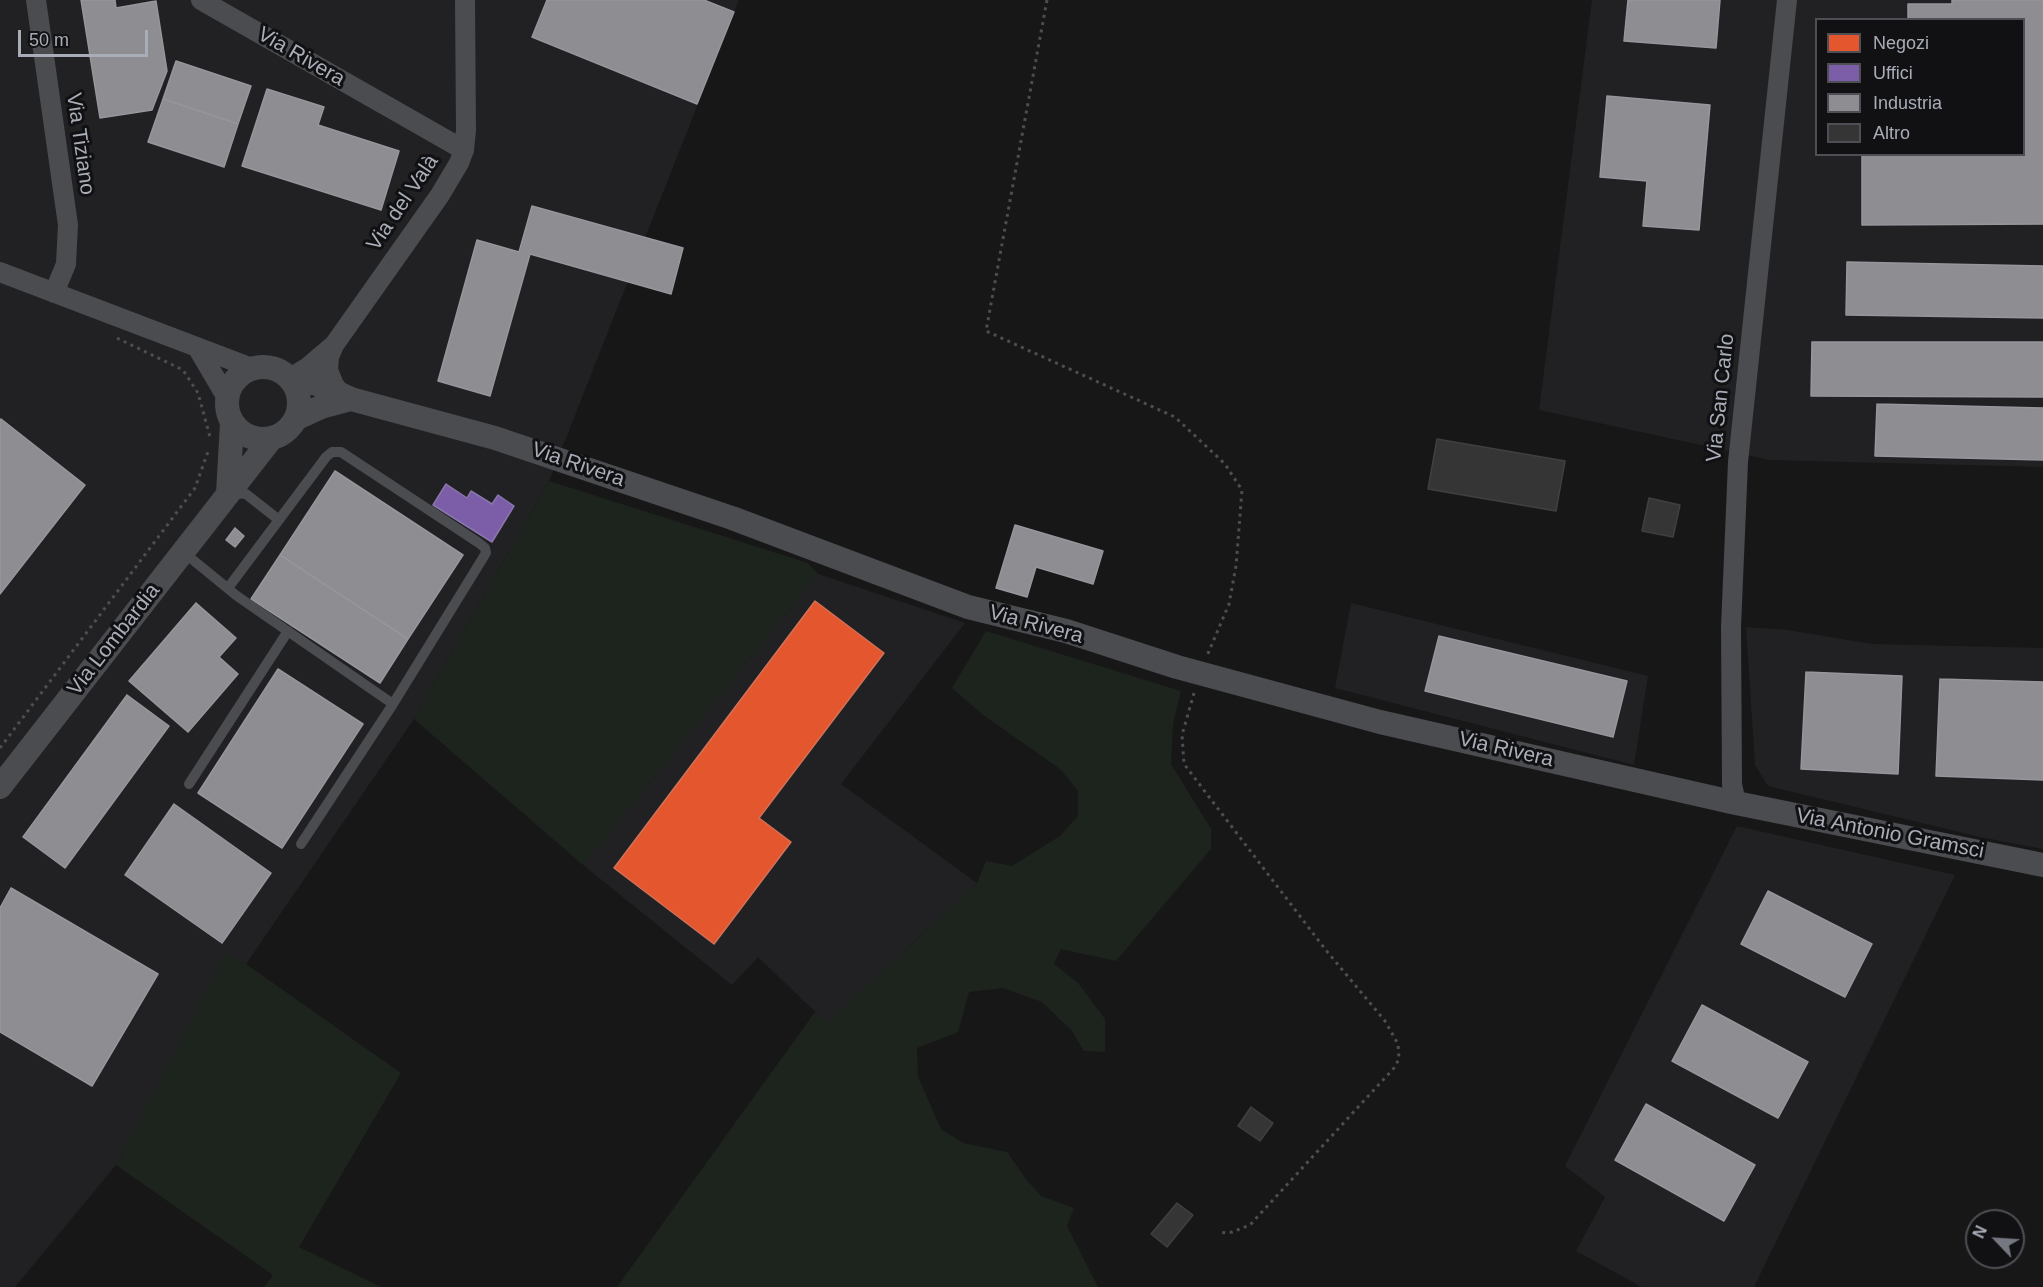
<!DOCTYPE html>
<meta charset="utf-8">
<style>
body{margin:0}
#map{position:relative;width:2043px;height:1287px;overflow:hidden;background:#171717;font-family:Arial,sans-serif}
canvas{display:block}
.legend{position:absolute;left:1815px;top:18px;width:210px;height:138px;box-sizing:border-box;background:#111113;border:2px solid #4d4f55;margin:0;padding:8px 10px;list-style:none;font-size:18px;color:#a8adb8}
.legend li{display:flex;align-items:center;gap:12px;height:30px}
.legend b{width:30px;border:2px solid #4d4f55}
.north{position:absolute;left:1965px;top:1209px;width:60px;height:60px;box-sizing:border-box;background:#111113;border:2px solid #4d4f55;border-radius:50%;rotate:295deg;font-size:16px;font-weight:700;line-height:24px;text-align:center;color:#a8adb8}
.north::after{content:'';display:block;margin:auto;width:21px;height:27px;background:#757880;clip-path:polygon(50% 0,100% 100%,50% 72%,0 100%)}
.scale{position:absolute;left:18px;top:30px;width:130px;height:27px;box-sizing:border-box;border:3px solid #a8adb8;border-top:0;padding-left:8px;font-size:18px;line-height:21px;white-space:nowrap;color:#a8adb8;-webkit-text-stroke:4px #111113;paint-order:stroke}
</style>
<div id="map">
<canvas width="2043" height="1287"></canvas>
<ul class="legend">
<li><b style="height:16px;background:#e4572e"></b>Negozi</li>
<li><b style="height:16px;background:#7b5ea7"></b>Uffici</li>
<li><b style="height:16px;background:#8d8d92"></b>Industria</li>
<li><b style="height:16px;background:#353536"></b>Altro</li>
</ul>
<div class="north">N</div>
<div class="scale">50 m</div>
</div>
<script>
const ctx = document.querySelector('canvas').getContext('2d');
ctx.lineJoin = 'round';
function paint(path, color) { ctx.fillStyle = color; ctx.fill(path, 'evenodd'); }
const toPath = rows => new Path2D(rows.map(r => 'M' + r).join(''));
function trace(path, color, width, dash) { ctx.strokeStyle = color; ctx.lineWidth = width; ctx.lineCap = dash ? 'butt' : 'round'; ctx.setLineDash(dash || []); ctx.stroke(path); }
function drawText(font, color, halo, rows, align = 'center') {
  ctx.font = font + ' Arial,sans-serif'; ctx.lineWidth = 6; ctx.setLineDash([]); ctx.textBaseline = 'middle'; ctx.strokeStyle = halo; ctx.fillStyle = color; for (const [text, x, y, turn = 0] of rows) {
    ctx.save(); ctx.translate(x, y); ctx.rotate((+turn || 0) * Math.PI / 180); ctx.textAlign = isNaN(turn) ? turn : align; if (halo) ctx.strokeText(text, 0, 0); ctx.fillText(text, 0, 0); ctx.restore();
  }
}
paint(toPath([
 [0,0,739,0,549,481,414,719,246,964,225,956,116,1165,15,1287,0,1287],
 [1592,0,2043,0,2043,467,1770,460,1539,410],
 [1816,20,2024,20,2024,154,1816,154],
 [818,574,965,623,841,784,977,883,827,1023,758,957,732,985,583,865],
 [1351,603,1648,676,1634,765,1335,688],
 [1746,627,1788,630,1872,644,2043,648,2043,849,1980,837,1768,786,1755,765],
 [1737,826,1955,875,1754,1287,1642,1287,1576,1251,1605,1197,1565,1166]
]), '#212123');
paint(toPath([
 [549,481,808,563,818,574,583,865,414,719],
 [986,631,1181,691,1173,724,1171,764,1211,829,1211,849,1116,961,1061,949,1054,964,1078,983,1105,1019,1105,1052,1084,1051,1072,1031,1042,1002,1003,988,969,992,958,1032,917,1048,918,1077,941,1129,963,1143,1007,1152,1026,1179,1041,1196,1074,1208,1067,1226,1098,1287,617,1287,815,1012,827,1023,977,883,986,861,1012,866,1060,836,1078,816,1078,791,1060,769,982,714,952,688],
 [225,955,246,964,401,1073,299,1247,381,1287,264,1287,273,1275,116,1165]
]), '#1d241e');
const shops = toPath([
 [815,601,884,653,759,818,791,842,714,944,614,868,815,601]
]);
paint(shops, '#e4572e');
trace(shops, '#d27157', 1.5);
const offices = toPath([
 [446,484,467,498,471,491,492,504,498,495,514,506,492,542,433,505,446,484]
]);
paint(offices, '#7b5ea7');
trace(offices, '#8876ac', 1.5);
const industry = toPath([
 [81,0,115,0,116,8,156,1,167,71,152,110,100,118,81,0],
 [547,0,704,0,734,12,697,104,532,37,547,0],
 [1628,0,1720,0,1716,48,1624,41,1628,0],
 [1952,0,2043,0,2043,224,1862,225,1862,154,2024,154,2024,20,1908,20,1908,4,1952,4,1952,0],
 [176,61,251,86,238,124,163,99,176,61],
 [267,89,324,107,318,125,399,151,381,210,242,166,267,89],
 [1607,96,1710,105,1699,230,1643,226,1647,181,1600,177,1607,96],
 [163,99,238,124,224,167,148,142,163,99],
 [532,206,683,248,671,294,530,254,490,396,438,381,477,240,519,252,532,206],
 [1847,262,2043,266,2043,318,1846,315,1847,262],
 [1812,342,2043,342,2043,397,1811,396,1812,342],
 [1877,404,2043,408,2043,460,1875,456,1877,404],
 [1,419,85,485,0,594,0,421,1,419],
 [335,471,463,555,408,639,280,555,335,471],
 [1015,525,1103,551,1093,584,1036,567,1027,597,996,588,1015,525],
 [235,528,244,536,235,547,226,540,235,528],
 [280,555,408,639,380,683,251,599,280,555],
 [196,603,236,638,219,657,238,674,188,732,129,681,196,603],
 [1439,636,1627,681,1613,737,1425,691,1439,636],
 [278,669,363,724,282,848,198,793,278,669],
 [1806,672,1902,676,1898,774,1801,769,1806,672],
 [1940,679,2043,682,2043,780,1936,776,1940,679],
 [127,695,169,726,65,868,23,837,127,695],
 [174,804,271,873,222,943,125,875,174,804],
 [11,888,158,974,92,1086,0,1032,0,908,11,888],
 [1768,891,1872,944,1845,997,1741,944,1768,891],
 [1702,1005,1808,1062,1778,1118,1672,1061,1702,1005],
 [1646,1104,1755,1165,1724,1221,1615,1160,1646,1104]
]);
paint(industry, '#8d8d92');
trace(industry, '#95979d', 1.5);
const building = toPath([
 [1437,439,1565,461,1556,511,1428,489,1437,439],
 [1649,498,1680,505,1673,537,1642,531,1649,498],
 [1251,1107,1273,1123,1260,1141,1238,1126,1251,1107],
 [1177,1203,1193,1215,1167,1247,1151,1234,1177,1203]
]);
paint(building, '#353536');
trace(building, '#3f4043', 1.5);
trace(toPath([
 [1047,0,986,331,1175,417,1225,464,1242,490,1236,566,1229,604,1207,656],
 [117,338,183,370,198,393,210,437],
 [1194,693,1182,735,1184,764,1325,949,1385,1021,1398,1044,1399,1059,1394,1068,1250,1225,1232,1232,1218,1233],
 [0,748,195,488,209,449]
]), '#4d4e52', 3, [3, 4.5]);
trace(toPath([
 [231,493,246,494,279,520],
 [182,551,237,596,393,704,301,844],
 [228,588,326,457,332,452,341,452,479,543,485,548,486,553,393,704],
 [189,784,288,631]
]), '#4b4c50', 10);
trace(toPath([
 [36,0,68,225,66,264,54,293],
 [201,0,464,150],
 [0,272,252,368],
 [197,347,227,398],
 [290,378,308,367,334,345],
 [342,395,334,385,328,370,329,357,334,345,440,195,459,163,464,150,466,130,465,0],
 [1736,803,1732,784,1731,627,1738,462,1787,0]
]), '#4b4c50', 20);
trace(toPath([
 '227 403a36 36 0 1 1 72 0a36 36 0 1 1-72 0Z',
 [293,382,315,383,351,399,495,438,732,518,968,607,1066,631,1177,667,1380,722,1736,803,2043,865],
 [297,418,321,407,351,399],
 [228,493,232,423],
 [0,787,271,439]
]), '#4b4c50', 24);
drawText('21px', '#a8adb8', '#111113', [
 ["Via Rivera",301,57,30],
 ["Via Tiziano",80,144,82],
 ["Via del Valà",403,203,-56],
 ["Via San Carlo",1721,398,-84],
 ["Via Rivera",578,465,19],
 ["Via Rivera",1036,625,15],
 ["Via Lombardia",114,640,-52],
 ["Via Rivera",1506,750,13],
 ["Via Antonio Gramsci",1890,834,11]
]);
</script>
